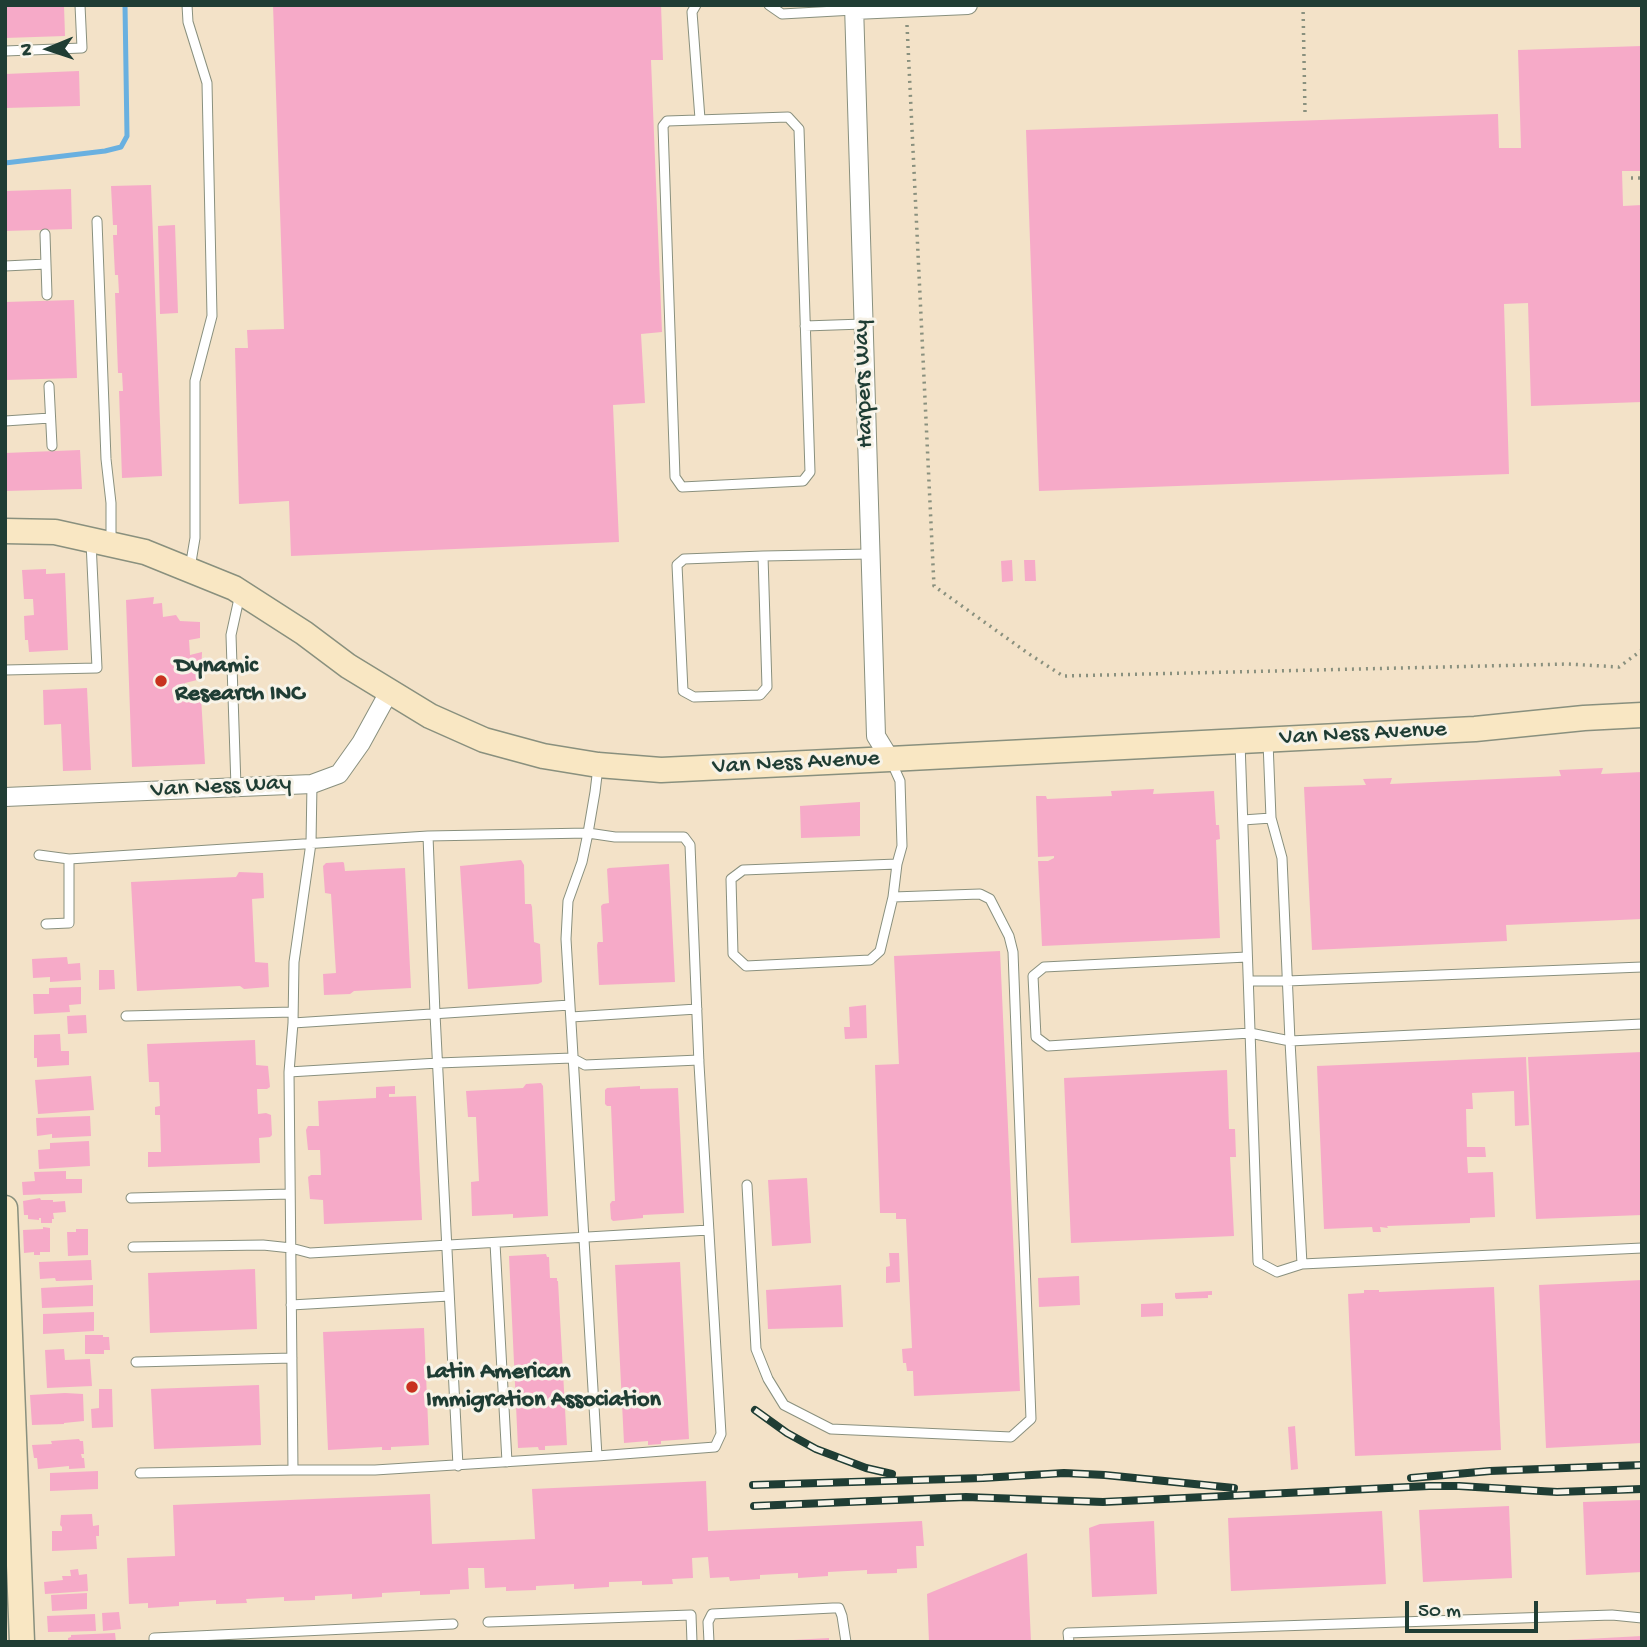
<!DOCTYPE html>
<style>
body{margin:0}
#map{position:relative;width:1647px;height:1647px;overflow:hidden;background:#f3e2c8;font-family:"Gochi Hand",sans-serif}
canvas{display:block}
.frame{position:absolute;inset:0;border:7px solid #1f3d34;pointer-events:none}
.north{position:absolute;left:14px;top:14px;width:70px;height:70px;-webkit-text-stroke:5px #f7f3e8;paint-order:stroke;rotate:268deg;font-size:19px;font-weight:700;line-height:28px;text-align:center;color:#1f3d34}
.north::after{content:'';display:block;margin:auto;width:24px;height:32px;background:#1f3d34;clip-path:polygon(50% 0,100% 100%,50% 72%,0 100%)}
.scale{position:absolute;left:1405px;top:1601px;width:133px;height:32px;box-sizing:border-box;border:4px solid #1f3d34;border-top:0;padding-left:9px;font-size:21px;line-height:24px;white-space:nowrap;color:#1f3d34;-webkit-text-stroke:5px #f7f3e8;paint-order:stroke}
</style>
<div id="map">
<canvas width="1647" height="1647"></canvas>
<div class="frame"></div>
<div class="north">N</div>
<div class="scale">50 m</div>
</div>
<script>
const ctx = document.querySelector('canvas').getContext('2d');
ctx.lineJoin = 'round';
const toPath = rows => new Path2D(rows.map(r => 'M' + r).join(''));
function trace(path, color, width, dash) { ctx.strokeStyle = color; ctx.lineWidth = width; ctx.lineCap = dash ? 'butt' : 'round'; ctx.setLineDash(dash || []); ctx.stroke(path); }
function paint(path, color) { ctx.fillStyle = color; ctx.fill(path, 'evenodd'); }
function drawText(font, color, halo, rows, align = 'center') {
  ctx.font = font + ' "Gochi Hand",sans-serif'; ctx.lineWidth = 6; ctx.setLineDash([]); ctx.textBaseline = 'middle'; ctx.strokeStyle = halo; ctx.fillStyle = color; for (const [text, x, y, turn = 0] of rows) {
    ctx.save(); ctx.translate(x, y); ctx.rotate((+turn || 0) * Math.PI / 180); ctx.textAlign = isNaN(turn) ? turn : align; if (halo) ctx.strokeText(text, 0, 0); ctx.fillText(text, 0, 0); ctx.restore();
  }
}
trace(toPath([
 [5,163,105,151,121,147,127,136,125,5]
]), '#69b0e0', 5);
paint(toPath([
 [5,5,64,5,65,36,5,38],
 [273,5,661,5,663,60,651,60,662,332,641,334,645,403,613,405,619,542,291,556,289,501,239,504,235,348,248,348,247,330,284,329],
 [1642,46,1642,171,1622,171,1623,206,1642,205,1642,402,1531,406,1528,303,1504,304,1509,474,1039,491,1026,130,1498,114,1499,148,1521,148,1518,50],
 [79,71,80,106,5,108,5,74],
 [151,185,162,476,122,478,119,391,123,391,122,373,118,373,115,293,119,293,118,275,115,275,113,235,117,235,117,225,113,225,111,186],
 [71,189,72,229,5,231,5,191],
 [175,225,178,313,160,314,158,226],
 [74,300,77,378,5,380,5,302],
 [80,450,82,489,5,491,5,453],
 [1012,560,1013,581,1002,582,1001,561],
 [1024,560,1035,560,1036,581,1025,581],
 [46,569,46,574,65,573,68,650,29,652,28,640,25,640,24,616,34,615,33,599,24,599,22,570],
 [154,597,153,604,162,603,163,617,176,615,180,621,200,622,200,638,189,640,190,655,202,652,201,679,185,683,185,698,201,697,205,764,132,767,126,600],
 [87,688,91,770,63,771,61,724,44,725,43,690],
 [1603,768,1601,774,1642,772,1642,919,1506,925,1507,941,1312,950,1304,787,1366,785,1363,779,1392,778,1390,784,1561,776,1559,770],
 [1154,789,1153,794,1214,791,1216,825,1219,825,1220,839,1216,840,1220,938,1042,946,1038,861,1048,861,1054,858,1054,856,1038,857,1036,796,1046,796,1047,799,1112,796,1111,791],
 [860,802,860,836,801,838,800,806],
 [521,860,524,865,525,904,531,904,532,907,534,942,540,944,542,982,538,984,468,989,460,866],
 [343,862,344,863,345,871,405,868,411,988,354,991,350,994,324,995,323,974,336,973,331,894,325,893,323,866,326,863],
 [669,864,675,982,599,985,597,945,598,942,603,942,601,906,603,904,609,903,607,869,609,868],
 [239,872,263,873,264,898,252,899,255,962,268,963,269,987,244,989,240,986,137,991,131,882,236,877],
 [1000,951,1020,1391,914,1396,913,1371,907,1371,906,1363,903,1363,902,1349,912,1348,906,1219,896,1219,896,1213,880,1213,875,1065,899,1064,894,956],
 [67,957,68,964,80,963,81,980,50,982,50,977,33,978,32,959],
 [99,970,114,970,115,989,99,990],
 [81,987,81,1004,69,1005,70,1012,34,1014,33,994,49,994,49,988],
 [866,1005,867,1038,845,1039,844,1027,850,1027,849,1007],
 [86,1015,87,1033,68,1034,67,1016],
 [60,1034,61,1051,69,1051,69,1065,37,1067,37,1058,34,1058,34,1035],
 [255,1040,256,1065,268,1066,270,1087,267,1089,257,1089,258,1114,266,1113,271,1115,272,1135,270,1137,259,1138,260,1163,148,1167,148,1152,161,1152,160,1115,155,1115,155,1107,160,1106,159,1082,149,1082,147,1044],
 [1642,1052,1642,1215,1536,1219,1528,1057],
 [1526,1057,1529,1125,1515,1126,1514,1091,1472,1093,1473,1109,1466,1109,1467,1147,1485,1147,1486,1157,1467,1157,1468,1173,1493,1172,1495,1217,1470,1218,1470,1223,1387,1226,1388,1228,1380,1227,1381,1232,1373,1232,1372,1227,1324,1229,1317,1066],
 [1227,1070,1229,1129,1235,1129,1236,1157,1230,1157,1234,1236,1071,1243,1064,1078],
 [91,1076,94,1110,38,1114,35,1080],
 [541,1083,543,1086,548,1216,513,1218,513,1214,472,1216,471,1182,479,1181,476,1117,468,1117,466,1091,523,1088,526,1084],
 [395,1086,395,1094,389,1094,389,1097,416,1096,422,1220,324,1224,323,1200,310,1199,308,1177,311,1175,321,1175,320,1150,308,1150,306,1130,308,1126,319,1126,318,1101,376,1098,376,1087],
 [640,1086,640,1089,678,1088,684,1213,643,1215,643,1218,613,1221,611,1219,610,1204,612,1201,615,1201,611,1106,607,1106,605,1104,605,1090,607,1088],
 [90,1116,91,1136,52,1138,52,1134,37,1136,36,1118],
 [89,1141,90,1166,39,1169,38,1150,50,1149,50,1143],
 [66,1171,66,1179,82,1179,82,1193,23,1195,22,1182,35,1181,34,1172],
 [807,1178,811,1243,772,1246,768,1180],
 [40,1198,41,1200,53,1200,53,1202,65,1201,66,1212,53,1213,54,1219,52,1219,52,1223,41,1223,41,1218,39,1218,39,1220,28,1219,28,1215,24,1215,23,1201],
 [43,1227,50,1228,50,1252,40,1252,40,1255,34,1255,34,1252,24,1253,23,1230,43,1229],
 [76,1229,88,1229,88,1255,68,1256,67,1232,76,1232],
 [889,1253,899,1253,900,1282,886,1283,886,1267,890,1266],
 [546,1254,547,1257,549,1257,550,1278,557,1278,557,1281,558,1281,567,1445,545,1446,545,1450,539,1450,538,1447,518,1448,509,1256],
 [91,1260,92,1280,56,1281,55,1278,40,1279,39,1262],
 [680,1262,689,1439,661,1441,661,1444,648,1445,648,1441,624,1443,615,1265],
 [255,1269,257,1329,150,1333,148,1273],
 [1079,1276,1080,1305,1039,1307,1038,1278],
 [1642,1280,1642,1443,1546,1448,1539,1285],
 [93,1285,93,1306,42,1308,41,1288],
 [841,1285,843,1327,768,1329,766,1290],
 [1494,1287,1501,1450,1355,1456,1348,1294,1364,1293,1364,1290,1379,1290,1379,1292],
 [1212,1291,1212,1295,1208,1295,1208,1298,1176,1299,1175,1297,1175,1293],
 [1163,1303,1163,1316,1141,1317,1141,1304],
 [94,1312,94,1331,43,1334,43,1314],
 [424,1328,429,1445,391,1447,391,1450,382,1450,382,1447,328,1450,323,1332],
 [85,1335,103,1335,103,1337,109,1337,110,1350,104,1350,104,1354,85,1354],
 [64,1349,65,1360,90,1359,92,1386,47,1388,45,1350],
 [259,1385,261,1445,154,1449,151,1389],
 [99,1389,112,1389,113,1427,92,1428,91,1409,99,1408],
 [65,1393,83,1394,84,1421,64,1423,64,1424,32,1425,30,1395],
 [1295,1426,1298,1469,1291,1470,1288,1427],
 [79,1439,80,1441,83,1441,84,1454,81,1454,82,1458,84,1458,85,1468,69,1469,69,1466,38,1469,37,1458,34,1458,32,1445,52,1444,51,1441],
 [98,1471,98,1489,50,1491,50,1473],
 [706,1481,708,1531,922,1521,924,1546,916,1546,917,1568,897,1569,897,1573,867,1574,867,1570,828,1572,828,1576,798,1578,798,1573,760,1575,760,1579,730,1581,729,1577,710,1578,708,1557,692,1558,693,1578,672,1579,673,1584,642,1585,642,1581,609,1582,609,1587,574,1589,574,1584,536,1586,536,1590,506,1591,506,1587,485,1588,484,1568,468,1568,469,1589,450,1590,450,1594,420,1595,420,1591,382,1593,382,1597,352,1599,352,1594,315,1596,315,1600,284,1601,284,1597,246,1599,247,1603,216,1604,216,1600,179,1602,179,1606,148,1608,148,1603,129,1604,127,1558,175,1556,173,1505,430,1494,432,1544,535,1539,532,1489],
 [1642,1500,1642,1572,1586,1575,1583,1502],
 [1509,1506,1512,1578,1423,1582,1419,1510],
 [1382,1511,1386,1584,1231,1591,1228,1518],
 [92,1514,93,1526,99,1525,99,1536,96,1536,97,1549,52,1551,52,1531,62,1531,62,1527,60,1525,61,1515],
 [1154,1521,1157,1594,1092,1597,1089,1528,1100,1524],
 [1027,1553,1031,1642,929,1642,927,1594],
 [78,1569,79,1575,87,1574,88,1591,45,1594,44,1582,63,1580,62,1576,71,1576,70,1570],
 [87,1593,87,1609,52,1611,51,1595],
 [119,1612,121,1629,103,1631,102,1613],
 [95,1614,96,1631,48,1632,47,1616],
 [115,1633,116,1642,68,1642,68,1638,71,1637,71,1635],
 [1642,1636,1642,1642,1567,1642,1567,1640],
 [829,1638,829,1642,793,1642,793,1640]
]), '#f6aac8');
const service = toPath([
 [187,5,188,22,207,83,212,316,195,381,195,538,190,568],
 [696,5,692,12,700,119],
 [769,5,782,14,854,10],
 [5,51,82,48,80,5],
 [788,117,799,129,810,472,803,481,682,487,675,477,663,126,667,121,788,117],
 [97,221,106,459,111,503,111,543],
 [45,234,47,295],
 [5,266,46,264],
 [805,326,863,324],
 [49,386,52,446],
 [5,421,50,418],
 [763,556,767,687,760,695,694,697,683,691,677,565,684,559,763,556,870,554],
 [5,670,97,668,91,542],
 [1240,742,1258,1262,1277,1272,1302,1264,1642,1248],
 [891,761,900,781,902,846,897,864,893,897,880,951,870,960,746,966,733,954,731,879,743,870,897,864],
 [236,787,231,635,240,594],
 [1243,820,1271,818],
 [428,836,435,1014,458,1466],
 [39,855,69,859],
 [46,924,69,923,69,859,428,836,588,833,615,837,684,837,690,845,699,1064,721,1434,715,1447,597,1456,566,939,568,901,582,862,588,833,595,792,598,767],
 [1247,957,1044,967,1033,976,1036,1037,1048,1046,1250,1033,1290,1041,1282,858,1271,818,1268,742],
 [1249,981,1287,981,1642,967],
 [126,1016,293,1012],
 [571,1017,697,1009],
 [293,1023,570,1005],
 [289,1072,438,1063,572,1058,585,1065,699,1060],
 [747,1185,756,1349,768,1379,784,1405,831,1429,1011,1437,1031,1419,1013,952,1009,936,990,899,980,894,893,897],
 [131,1198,290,1194],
 [495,1243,507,1462],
 [133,1247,263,1245,291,1248,310,1253,709,1230],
 [1302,1264,1290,1041,1642,1024],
 [291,1305,449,1296],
 [136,1362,292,1358],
 [293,1470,289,1072,293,1023,294,962,311,843,312,784],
 [140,1473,293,1470,375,1470,597,1456],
 [488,1622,691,1615,692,1642],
 [154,1642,154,1638,453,1624],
 [709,1642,708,1622,712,1614,833,1608,839,1608,842,1616,846,1642],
 [1069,1642,1068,1633,1612,1615,1642,1618]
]);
const minor = toPath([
 [854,5,876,736,890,759],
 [854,10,968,5],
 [5,797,312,784,339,774,361,743,389,692]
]);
const secondary = toPath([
 [5,531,55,532,145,552,234,588,304,633,348,666,430,716,484,740,543,756,598,765,661,770,890,759,1475,729,1584,718,1642,715],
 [5,1208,22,1642]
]);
trace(service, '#89907e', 11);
trace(minor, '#89907e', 20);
trace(secondary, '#89907e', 27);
trace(toPath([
 [1303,5,1305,112],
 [907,25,934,586,1029,654,1063,676,1568,664,1619,667,1642,650],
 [1631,178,1642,178]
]), '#89907e', 3.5, [2, 5]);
trace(service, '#fff', 9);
trace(minor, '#fff', 18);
trace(secondary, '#f9e7c3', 24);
const rail = toPath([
 [755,1410,787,1433,816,1449,866,1468,892,1474],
 [1411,1478,1490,1471,1642,1465],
 [753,1485,983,1478,1064,1473,1105,1475,1234,1488],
 [754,1506,966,1497,1103,1502,1429,1486,1459,1486,1557,1492,1642,1489]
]);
trace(rail, '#1f3d34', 8);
trace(rail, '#f7f3e8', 5, [16]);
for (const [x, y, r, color] of [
 [161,681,7,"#c8321e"],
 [412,1387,7,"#c8321e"]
]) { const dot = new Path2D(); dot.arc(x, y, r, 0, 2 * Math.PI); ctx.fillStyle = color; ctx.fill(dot); trace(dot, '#f7f3e8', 2.5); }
drawText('24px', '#1f3d34', '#f7f3e8', [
 ["Harpers Way",865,384,-92],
 ["Van Ness Avenue",1363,735,-3],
 ["Van Ness Avenue",796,764,-3],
 ["Van Ness Way",221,788,-3]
]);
drawText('bold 24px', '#1f3d34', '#f7f3e8', [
 ["Dynamic",175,667],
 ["Research INC",175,695],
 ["Latin American",426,1373],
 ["Immigration Association",426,1401]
], 'left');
</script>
